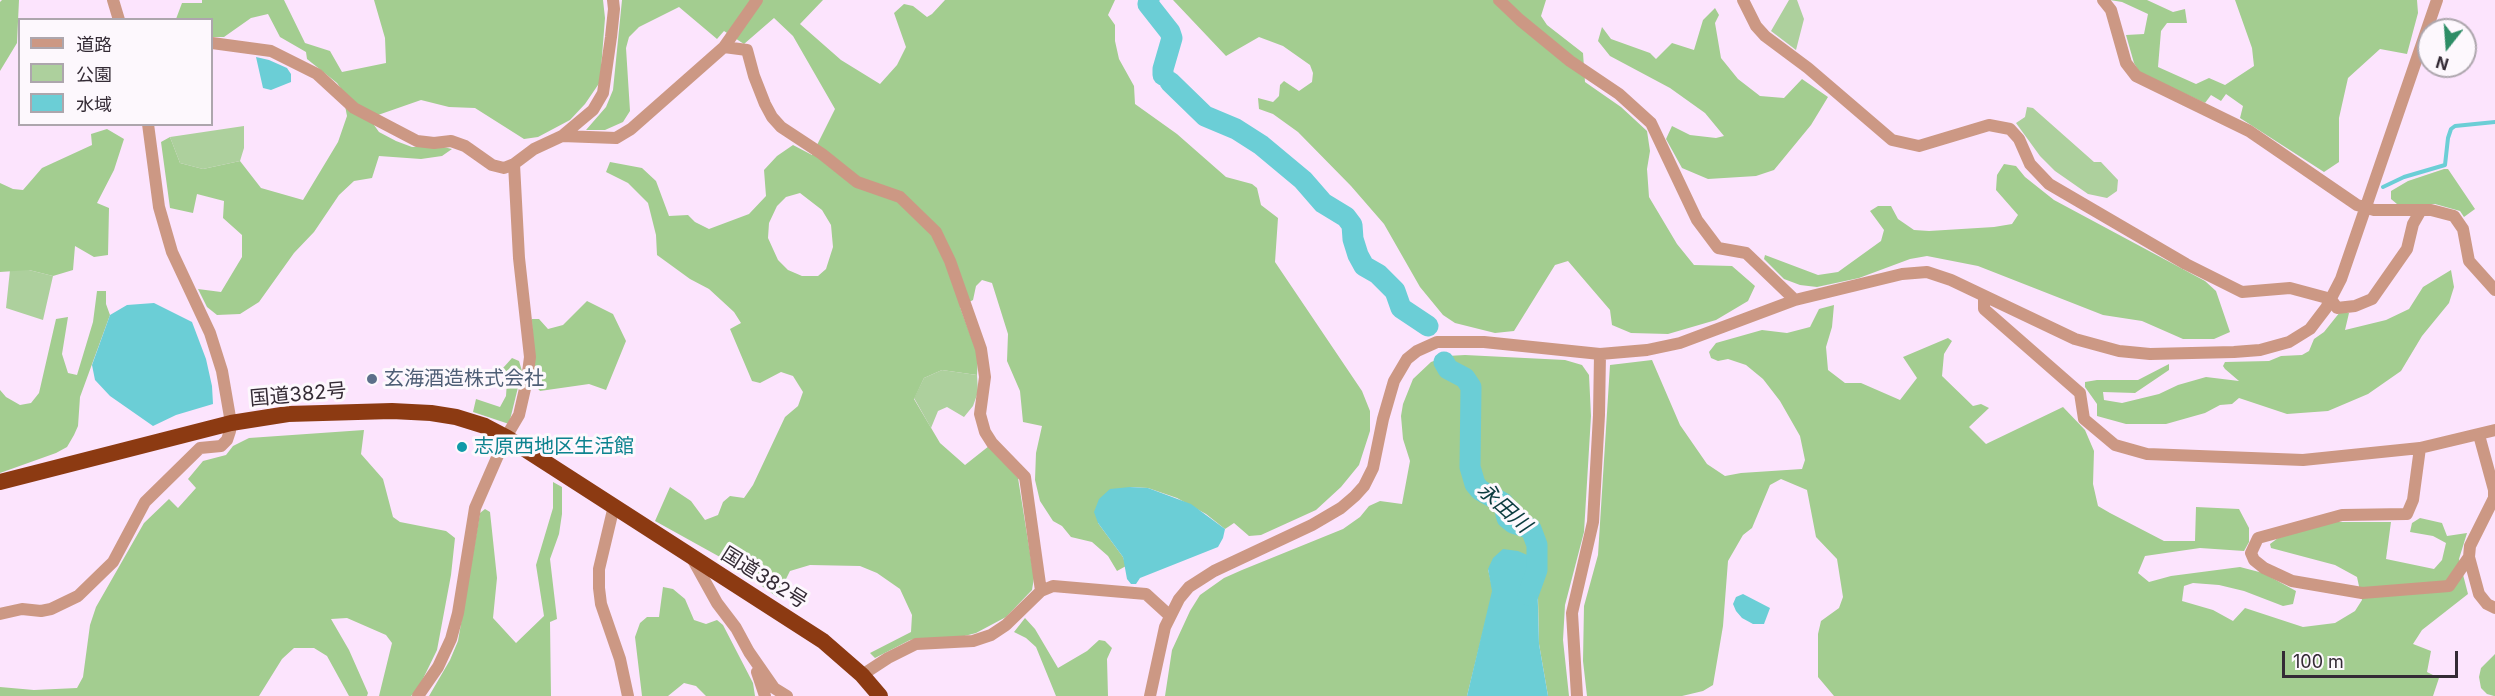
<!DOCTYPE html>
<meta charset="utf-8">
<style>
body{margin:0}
#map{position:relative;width:2495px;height:696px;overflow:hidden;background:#fce4fd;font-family:Inter,"Noto Sans JP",sans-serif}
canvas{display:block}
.legend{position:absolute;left:18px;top:18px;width:195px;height:108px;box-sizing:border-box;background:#fdf8fd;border:2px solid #ada6ad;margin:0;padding:8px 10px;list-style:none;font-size:18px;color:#342b35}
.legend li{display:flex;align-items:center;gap:12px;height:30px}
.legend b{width:30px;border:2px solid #ada6ad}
.north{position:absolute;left:2417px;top:18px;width:60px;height:60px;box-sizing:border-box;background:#fdf8fd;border:2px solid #ada6ad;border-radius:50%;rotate:197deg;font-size:16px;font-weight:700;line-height:24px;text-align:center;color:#342b35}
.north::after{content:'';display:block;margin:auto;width:21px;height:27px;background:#2e8d66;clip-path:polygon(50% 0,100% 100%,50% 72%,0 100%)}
.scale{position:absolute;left:2282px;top:651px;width:176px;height:27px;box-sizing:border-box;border:3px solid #342b35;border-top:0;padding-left:8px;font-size:18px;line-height:21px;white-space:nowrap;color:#342b35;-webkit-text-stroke:4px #fdf8fd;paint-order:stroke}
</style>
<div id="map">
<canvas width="2495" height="696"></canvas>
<ul class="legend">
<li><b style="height:8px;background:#cc9884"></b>道路</li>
<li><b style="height:16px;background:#add09d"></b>公園</li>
<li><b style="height:16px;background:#6bced6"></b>水域</li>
</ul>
<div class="north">N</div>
<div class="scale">100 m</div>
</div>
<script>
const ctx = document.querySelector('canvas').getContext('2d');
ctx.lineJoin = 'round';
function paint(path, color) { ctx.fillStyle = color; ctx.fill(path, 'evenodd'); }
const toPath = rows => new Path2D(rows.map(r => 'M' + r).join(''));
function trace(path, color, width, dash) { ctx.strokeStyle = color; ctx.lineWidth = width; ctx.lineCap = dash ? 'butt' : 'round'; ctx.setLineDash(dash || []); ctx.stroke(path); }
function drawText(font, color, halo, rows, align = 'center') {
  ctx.font = font + ' Inter,"Noto Sans JP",sans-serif'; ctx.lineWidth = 6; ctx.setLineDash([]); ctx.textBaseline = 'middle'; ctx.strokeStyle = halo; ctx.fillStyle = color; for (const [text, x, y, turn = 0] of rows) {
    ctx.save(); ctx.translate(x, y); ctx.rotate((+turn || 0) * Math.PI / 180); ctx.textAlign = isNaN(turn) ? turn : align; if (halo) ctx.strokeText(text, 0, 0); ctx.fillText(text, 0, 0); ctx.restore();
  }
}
paint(toPath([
 [1789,0,1797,0,1804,19,1796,50,1771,31],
 [2027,107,2033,108,2094,162,2101,162,2118,180,2117,191,2107,198,2088,194,2055,171,2040,156,2016,123,2025,117],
 [244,126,244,148,240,161,203,169,180,163,170,137],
 [10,270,29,270,53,276,43,320,6,308],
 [942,370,977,375,978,392,973,406,964,417,947,407,938,411,931,428,914,398,924,378]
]), '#add09d');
paint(toPath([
 [2,0,19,0,17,43,0,71,0,2],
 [202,0,284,0,305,43,330,51,342,72,386,63,385,38,374,0,603,0,605,18,600,82,585,104,570,120,538,137,524,139,475,108,449,107,421,100,378,115,374,125,379,132,396,141,412,147,439,146,452,149,442,156,421,159,379,156,372,178,354,181,339,195,314,232,294,253,259,302,240,314,217,315,207,307,198,289,221,292,242,257,242,235,223,218,224,201,197,194,193,213,170,208,161,142,170,137,180,163,203,169,240,161,261,188,303,200,338,142,347,116,342,90,337,83,307,59,306,52,280,37,268,14,251,18,224,37,212,37,212,20,176,19,182,3,202,3],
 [622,0,823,0,800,24,841,60,880,84,897,65,906,47,894,13,904,4,913,6,927,17,932,14,945,0,1115,0,1108,15,1115,25,1115,41,1119,59,1134,86,1135,104,1177,134,1226,177,1252,184,1257,188,1261,205,1278,218,1275,262,1362,391,1370,411,1370,431,1359,465,1341,487,1316,510,1261,535,1249,536,1234,523,1225,529,1206,514,1177,498,1148,488,1130,487,1098,523,1123,557,1126,566,1117,571,1108,556,1092,542,1071,537,1062,526,1053,521,1040,501,1035,480,1036,453,1042,426,1023,422,1020,391,1007,361,1008,334,992,283,982,280,976,286,973,300,960,307,978,356,977,375,942,370,924,378,914,399,940,443,965,465,989,446,1018,478,1034,578,1032,590,1006,617,976,633,953,639,924,638,910,640,875,658,870,653,911,632,912,615,900,589,877,573,860,566,810,565,790,571,777,597,729,562,655,521,670,487,691,501,705,520,718,515,723,502,730,496,744,498,753,485,785,417,798,406,803,392,793,376,781,372,760,383,752,381,730,329,741,323,734,312,709,289,690,279,657,255,656,235,648,203,628,183,606,172,610,162,642,168,656,181,669,216,688,215,695,222,709,229,749,214,766,196,764,170,777,156,793,145,812,155,835,109,793,36,774,18,744,44,724,31,717,39,679,7,639,27,629,37,626,48,630,111,623,122,605,130,586,130,606,107,613,90],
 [800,193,822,210,831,225,833,247,826,269,818,276,802,276,788,270,778,260,768,238,769,223,777,206,786,197],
 [1173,0,1546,0,1541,16,1547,25,1583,53,1585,82,1621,107,1647,131,1650,151,1647,169,1649,197,1677,244,1694,265,1732,266,1755,286,1748,301,1716,320,1668,334,1631,333,1612,325,1610,310,1568,261,1555,265,1514,331,1495,333,1455,323,1443,315,1420,287,1384,224,1351,186,1298,132,1273,114,1259,109,1258,98,1273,102,1279,96,1280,85,1284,81,1299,91,1312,82,1313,73,1310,65,1283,46,1259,37,1226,56],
 [2110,0,2147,0,2173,12,2185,9,2187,23,2167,23,2161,31,2158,67,2196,84,2209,78,2225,85,2254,66,2252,48,2235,0,2417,0,2418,13,2407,54,2380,49,2348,78,2339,118,2339,162,2324,172,2240,118,2243,106,2226,94,2221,101,2211,95,2205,103,2140,73,2134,63,2126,35,2144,34,2148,14,2122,2],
 [1715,8,1719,15,1715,23,1721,58,1738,79,1760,96,1784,98,1802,79,1828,97,1811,125,1774,170,1756,176,1708,179,1682,168,1666,139,1672,126,1690,135,1716,138,1724,136,1705,113,1670,88,1610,56,1598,41,1602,27,1611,39,1650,53,1656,59,1672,43,1694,50,1703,20],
 [107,129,124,139,114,170,97,203,109,208,108,255,94,257,75,246,73,270,53,276,29,270,0,272,0,183,13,189,23,190,42,168,92,145,91,134],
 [2004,164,2016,166,2025,177,2054,200,2205,281,2216,291,2230,332,2214,339,2183,339,2142,321,2103,315,1978,266,1927,256,1910,259,1859,278,1817,287,1800,285,1784,279,1764,259,1765,255,1818,275,1838,272,1881,241,1884,230,1870,211,1878,206,1891,206,1898,219,1914,230,1929,231,1994,227,2012,224,2018,215,1996,190,1997,175],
 [2444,169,2448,169,2475,209,2464,217,2460,211,2435,204,2397,204,2391,199,2391,191,2408,181],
 [2451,270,2454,287,2449,303,2422,336,2401,371,2368,394,2328,411,2287,414,2239,398,2232,404,2220,405,2205,413,2166,424,2126,424,2097,416,2097,404,2085,387,2085,382,2097,380,2138,380,2169,364,2169,370,2135,393,2103,392,2104,400,2122,403,2159,394,2178,385,2206,377,2239,381,2225,369,2223,366,2225,362,2269,361,2281,356,2302,355,2309,351,2314,339,2324,332,2340,312,2349,313,2345,330,2386,320,2409,309,2423,287],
 [97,291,106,291,106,304,110,315,80,397,78,426,74,435,67,447,56,453,0,473,0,390,6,397,20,405,31,403,39,393,56,319,68,317,62,354,68,373,77,375,93,322],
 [587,301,613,314,626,341,606,390,589,384,540,391,533,383,532,319,539,319,548,329,563,325],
 [1834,305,1832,327,1826,347,1828,370,1845,383,1861,383,1900,400,1917,378,1903,357,1948,338,1952,341,1944,354,1942,376,1973,406,1981,404,1989,408,1969,427,1986,444,2063,407,2085,430,2094,451,2093,484,2098,506,2110,513,2164,541,2195,541,2196,507,2239,509,2249,528,2249,542,2244,551,2200,548,2145,556,2138,573,2149,582,2171,576,2240,567,2263,573,2296,591,2293,604,2283,606,2244,591,2219,585,2193,583,2184,586,2182,601,2213,610,2233,621,2245,608,2303,627,2335,623,2355,611,2362,600,2357,577,2335,565,2271,548,2270,544,2282,535,2329,522,2391,522,2386,559,2434,569,2442,560,2446,543,2433,536,2410,532,2412,523,2420,518,2442,523,2447,536,2467,533,2459,559,2468,594,2422,630,2413,644,2431,651,2427,672,2439,678,2433,696,1834,696,1818,677,1818,634,1821,621,1839,608,1843,597,1837,559,1816,537,1807,490,1781,479,1770,485,1752,528,1743,535,1728,561,1723,626,1713,685,1703,691,1682,696,1587,696,1583,661,1584,606,1598,555,1610,365,1652,360,1680,425,1707,464,1725,476,1741,473,1802,469,1805,460,1800,436,1780,401,1763,379,1746,365,1728,359,1718,361,1711,358,1709,352,1716,343,1762,330,1787,333,1810,327,1819,309],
 [1465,355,1565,360,1582,365,1589,375,1591,416,1584,532,1565,605,1563,640,1569,696,1548,696,1539,644,1538,598,1488,569,1493,591,1467,696,1165,696,1172,650,1190,611,1200,595,1224,578,1242,570,1343,529,1360,517,1369,506,1380,501,1402,504,1410,461,1403,439,1401,416,1403,404,1413,379,1431,362,1447,356],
 [512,358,519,361,522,371,509,424,473,412,476,399,500,407,506,396,507,381,503,368],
 [364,430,361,454,383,479,393,517,400,522,446,531,455,538,451,575,437,650,418,689,411,696,379,696,392,643,386,635,347,618,331,619,349,650,368,693,367,696,349,696,327,656,314,648,294,648,282,659,259,696,0,696,0,687,34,690,77,688,83,677,90,625,96,607,144,523,169,499,178,508,196,488,188,479,203,461,226,455,233,446,249,438],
 [553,482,562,487,562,514,559,534,550,559,557,619,550,622,551,696,429,696,450,660,458,641,480,513,485,509,490,512,497,578,493,618,516,643,544,616,536,565,553,508],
 [663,587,673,589,685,599,694,620,706,624,717,620,723,625,753,683,755,696,706,696,696,686,684,683,668,696,642,696,635,637,640,623,647,617,659,617],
 [1025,618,1035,629,1058,668,1087,651,1099,640,1105,641,1112,648,1107,659,1108,696,1056,696,1036,647,1026,638,1014,632],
 [2495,654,2495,696,2494,696,2487,694,2481,688,2479,677,2481,668]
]), '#a3cd90');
paint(toPath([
 [256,57,269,60,287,68,291,74,291,82,271,90,263,88],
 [154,303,192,322,206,359,212,386,213,404,176,415,153,426,110,396,95,380,92,365,110,315,127,305],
 [1130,487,1148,488,1191,504,1225,529,1223,538,1218,547,1140,578,1136,584,1131,584,1127,579,1123,557,1098,523,1094,512,1099,499,1110,489],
 [1503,549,1518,551,1532,557,1537,570,1539,644,1548,696,1467,696,1492,591,1488,569,1493,558],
 [1743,594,1770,608,1764,624,1753,624,1742,618,1736,611,1733,604,1736,597]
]), '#6bced6');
trace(toPath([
 [2383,187,2404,177,2445,165,2448,138,2451,129,2455,126,2495,122]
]), '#6bced6', 4);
trace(toPath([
 [1149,0,1148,4,1170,32,1172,38,1163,69,1163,75],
 [1170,82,1205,116,1236,129,1261,145,1303,180,1323,203,1346,217,1352,225,1353,239,1358,255,1364,266,1378,274,1395,291,1401,308,1428,326],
 [1444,362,1448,369,1465,378,1471,387,1470,467,1475,484,1480,490,1503,503,1507,518,1513,523,1531,529,1537,545,1537,570,1528,595]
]), '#6bced6', 21);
trace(toPath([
 [113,0,119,20],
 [1499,0,1520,20,1570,61,1619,94,1651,123,1697,220,1718,248,1746,253,1795,300],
 [1743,0,1756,26,1765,36,1808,68,1892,140,1919,146,1989,125,2010,129,2019,139,2030,164,2049,184,2186,264,2242,292,2290,288,2331,299,2337,308,2355,306,2372,299,2407,249,2413,224,2421,210],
 [2103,0,2111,10,2126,63,2136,76,2249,131,2357,205,2374,210,2431,210,2454,216,2463,229,2469,261,2495,290],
 [212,43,271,51,317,74,354,108,417,141,434,143,451,141,465,146,492,165,504,168,514,164],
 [724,47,747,50,754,76,765,104,772,117,781,127,822,154,857,182,900,197,936,232,950,261,981,349,985,377,980,414,985,432,992,443,1025,477,1041,591],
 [562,136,616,138,631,129,724,47,757,0],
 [1984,297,1984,309,2080,393,2084,419,2115,445,2147,454,2303,460,2420,448,2495,430],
 [2479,435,2494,490,2494,498,2470,546,2469,557,2479,594,2487,604,2495,608],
 [2420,448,2413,500,2407,514,2342,515,2258,538,2251,553,2254,560,2264,568,2292,581,2362,593,2449,586,2469,557],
 [614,506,599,569,599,588,601,604,620,659,628,696],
 [692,558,717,603,736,628,749,652,774,688,787,696],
 [0,614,22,609,41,611,51,609,78,596,113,562,145,502,200,448,221,446,227,440,230,431,231,423,222,371,210,333,172,252,159,207,148,124],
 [757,672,765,696],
 [862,675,888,658,916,644,973,641,991,635,1006,625,1041,591,1053,586,1146,594,1169,615],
 [418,696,438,667,451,639,458,613,475,508,506,437,519,415,527,380,530,357,519,258,514,164,534,149,562,136,593,110,603,93,611,37,614,9,613,0],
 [1150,696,1165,627,1179,599,1189,587,1214,571,1312,525,1341,508,1355,496,1364,486,1373,468,1383,419,1394,381,1407,359,1417,351,1437,342,1484,342,1600,354,1647,350,1680,343,1795,300,1902,274,1927,272,1951,280,2075,339,2119,351,2150,354,2234,352,2260,350,2289,342,2310,329,2326,308,2341,279,2437,0],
 [1577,696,1572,613,1593,522,1599,415,1600,354]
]), '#cc9884', 12);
trace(toPath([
 [0,482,231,423,288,414,392,411,431,413,456,417,485,426,506,437,823,641,862,675,880,696]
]), '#8c3a12', 16);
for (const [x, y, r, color] of [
 [372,379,6,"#5c6f8a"],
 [462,447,6,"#0f9aa8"]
]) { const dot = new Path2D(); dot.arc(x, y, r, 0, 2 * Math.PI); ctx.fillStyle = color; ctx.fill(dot); trace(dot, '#fdf8fd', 2); }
drawText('20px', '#4e5e75', '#fdf8fd', [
 ["玄海酒造株式会社",384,379]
], 'left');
drawText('20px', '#342b35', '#fdf8fd', [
 ["国道382号",298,395,-5],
 ["国道382号",764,578,32]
]);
drawText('20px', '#0d838f', '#fdf8fd', [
 ["志原西地区生活館",474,447]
], 'left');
drawText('italic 21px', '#0b3b3f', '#fdf8fd', [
 ["永田川",1504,508,42]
]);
</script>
